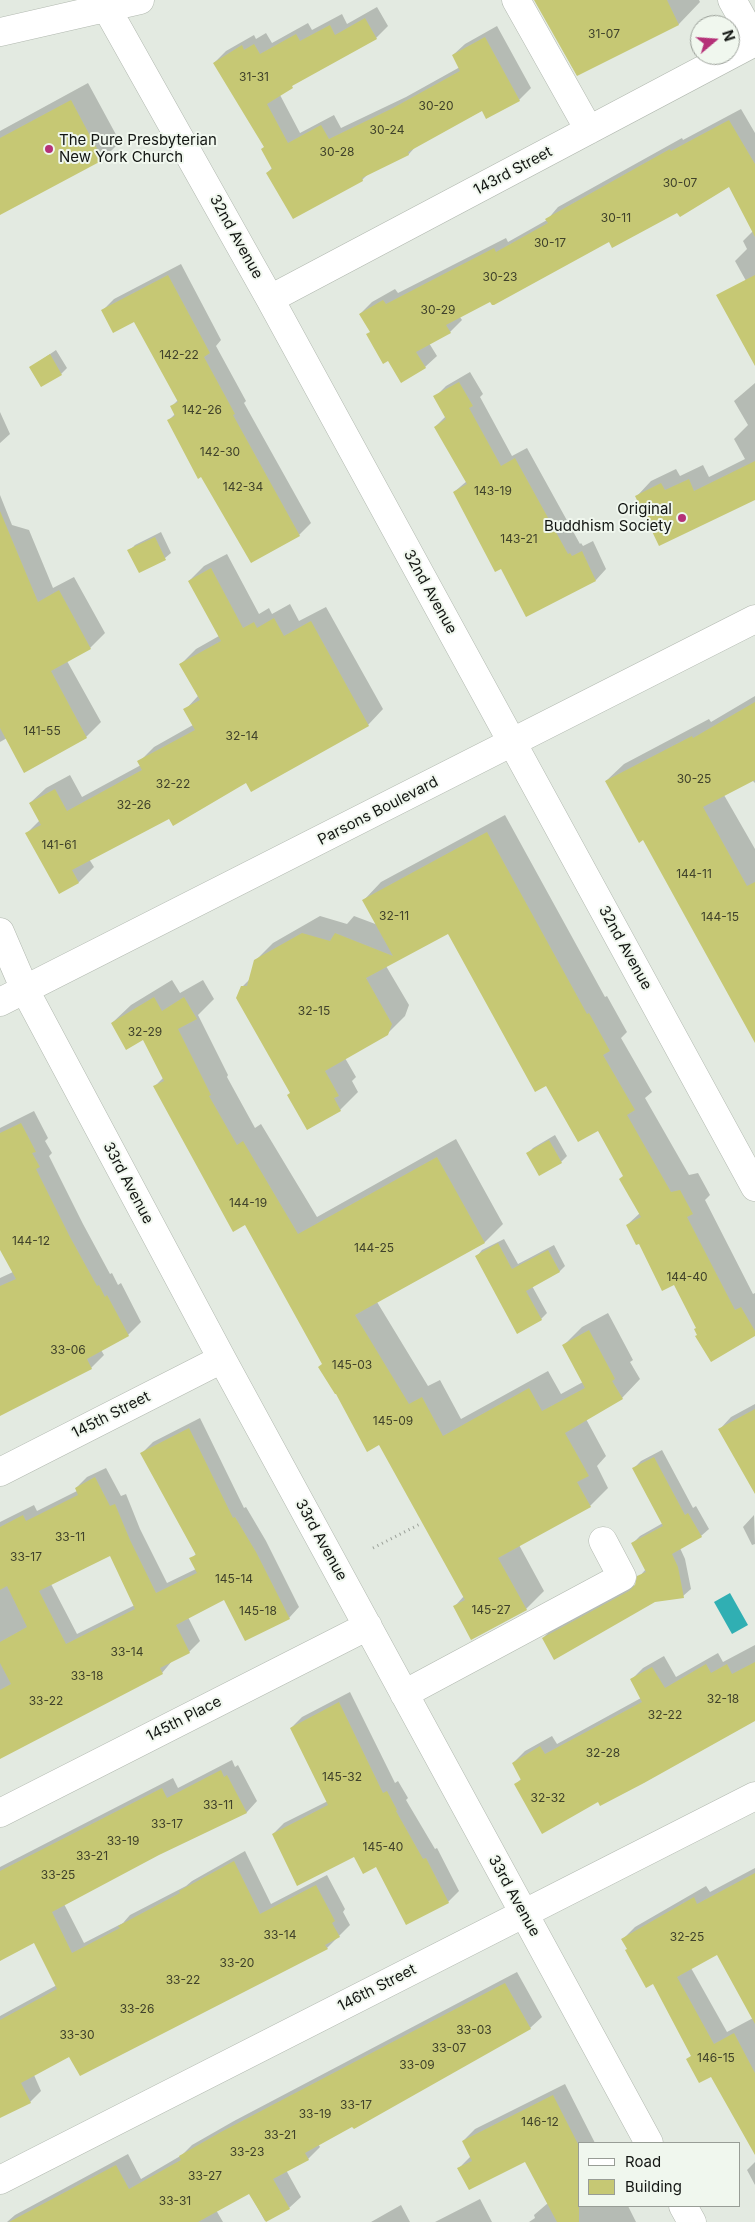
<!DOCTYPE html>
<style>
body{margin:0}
#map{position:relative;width:755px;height:2222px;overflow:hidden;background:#e3eae1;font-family:Inter,sans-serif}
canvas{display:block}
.legend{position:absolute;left:578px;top:2142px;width:162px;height:65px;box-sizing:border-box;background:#f0f7ee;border:1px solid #989d96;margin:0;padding:6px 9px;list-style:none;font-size:15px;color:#131613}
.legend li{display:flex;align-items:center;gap:10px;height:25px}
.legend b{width:25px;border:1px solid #989d96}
.north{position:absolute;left:690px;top:15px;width:50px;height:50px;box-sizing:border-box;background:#f0f7ee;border:1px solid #989d96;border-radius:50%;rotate:72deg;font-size:14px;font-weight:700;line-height:20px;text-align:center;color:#131613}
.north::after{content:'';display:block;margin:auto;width:18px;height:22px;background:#b53178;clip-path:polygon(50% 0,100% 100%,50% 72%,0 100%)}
</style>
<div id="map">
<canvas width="755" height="2222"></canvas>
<ul class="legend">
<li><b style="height:6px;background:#fff"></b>Road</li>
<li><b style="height:14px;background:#c6c874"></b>Building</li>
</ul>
<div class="north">N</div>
</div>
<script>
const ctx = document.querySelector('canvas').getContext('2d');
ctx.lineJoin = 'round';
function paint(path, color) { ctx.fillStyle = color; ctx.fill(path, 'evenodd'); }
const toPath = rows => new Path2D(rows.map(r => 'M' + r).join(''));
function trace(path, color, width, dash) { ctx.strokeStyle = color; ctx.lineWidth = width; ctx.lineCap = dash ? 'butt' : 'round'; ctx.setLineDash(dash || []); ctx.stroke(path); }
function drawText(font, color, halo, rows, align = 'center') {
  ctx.font = font + ' Inter,sans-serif'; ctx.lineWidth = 4; ctx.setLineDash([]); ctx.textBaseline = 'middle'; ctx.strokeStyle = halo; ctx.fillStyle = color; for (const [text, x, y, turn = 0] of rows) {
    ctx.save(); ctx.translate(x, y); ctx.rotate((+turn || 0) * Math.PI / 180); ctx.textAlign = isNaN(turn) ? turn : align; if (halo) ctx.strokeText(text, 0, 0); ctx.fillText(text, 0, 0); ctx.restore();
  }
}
paint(toPath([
 [730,1593,748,1625,732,1634,714,1602]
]), '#30afb3');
paint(toPath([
 [535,0,699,0,700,2,679,24,577,75],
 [377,7,388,26,376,38,299,80,280,95,300,133,334,115,341,128,406,97,460,67,453,55,465,44,497,26,531,88,519,100,483,110,417,145,409,154,369,173,362,180,267,173,273,167,265,147,214,63,226,51,254,35,256,39,266,33,272,43,308,23,312,30,342,14,347,24],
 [88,83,120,142,103,159,0,214,0,131],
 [741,109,755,133,755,193,729,185,678,211,609,240,490,300,460,317,462,320,450,332,429,343,437,356,425,367,371,331,360,314,372,302,395,289,398,293,506,238,508,242,547,220,558,207,682,138,683,140],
 [755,229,755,297,735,261,747,249,743,241],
 [181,264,221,340,216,346,246,401,244,403,311,523,299,535,169,420,175,414,172,406,178,400,135,320,102,311,114,299],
 [56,350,67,368,61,374,31,367],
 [470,372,483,394,480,397,512,456,527,448,580,544,581,543,583,546,593,541,606,569,596,580,502,567,454,492,467,481,435,427,446,416,435,397,446,386],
 [755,383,755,499,637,496,651,481,676,469,680,476,703,465,709,477,745,459,734,439,748,425,734,401],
 [0,412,10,434,0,443],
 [0,495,12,525,29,530,53,588,74,577,105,633,90,648,67,661,101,722,86,737,7,738,0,742],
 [161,532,171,553,165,558,129,551,135,545],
 [227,554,259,614,269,608,272,614,290,604,299,621,326,607,383,709,368,725,252,790,247,781,169,817,89,859,94,867,79,882,59,892,27,833,40,820,30,803,46,788,70,775,82,797,141,765,139,762,154,747,193,725,185,710,198,696,181,664,196,649,219,636,189,581,204,566],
 [755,696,755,783,752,780,724,795,755,849,755,1041,644,839,606,781,624,764,709,719,711,722],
 [505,815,605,997,607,996,627,1032,621,1038,652,1092,645,1098,689,1175,698,1173,710,1195,705,1200,753,1294,755,1293,755,1335,698,1335,697,1328,674,1283,627,1225,640,1213,624,1175,598,1130,547,1084,448,932,386,966,409,1005,405,1016,387,1034,345,1058,356,1077,352,1081,358,1092,340,1110,291,1093,242,987,251,978,255,961,273,943,320,916,347,924,354,916,378,925,364,900,381,882],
 [172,980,180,993,203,980,214,999,198,1015,228,1075,227,1077,255,1128,261,1124,317,1217,456,1139,503,1224,485,1242,377,1302,428,1386,440,1380,461,1419,548,1371,561,1394,583,1382,563,1346,582,1327,608,1313,633,1360,630,1362,640,1379,622,1398,586,1419,606,1456,597,1466,608,1488,590,1506,519,1545,544,1591,526,1609,455,1606,464,1596,380,1443,323,1363,246,1223,155,1086,164,1077,143,1039,112,1023,131,1005],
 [34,1111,48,1138,45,1141,52,1153,49,1156,83,1224,110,1274,112,1273,118,1285,121,1283,141,1322,128,1335,101,1350,104,1355,91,1368,0,1414,0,1278,13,1272,0,1246,0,1128],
 [555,1135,567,1156,561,1162,527,1154,533,1148],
 [504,1239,518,1264,554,1245,565,1266,560,1271,532,1286,547,1313,541,1319,477,1256,482,1250],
 [755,1404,755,1492,720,1429,731,1417],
 [200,1418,244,1508,246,1507,266,1541,299,1607,289,1618,225,1598,188,1617,200,1641,189,1652,172,1661,162,1673,0,1758,0,1522,34,1505,37,1511,77,1491,76,1488,87,1477,106,1468,121,1496,126,1494,140,1529,167,1583,196,1569,191,1559,196,1554,142,1453,153,1442],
 [110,1554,135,1605,77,1634,51,1584],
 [662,1450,693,1508,696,1506,709,1529,701,1536,680,1548,685,1559,691,1589,683,1596,654,1601,543,1638,551,1630,637,1584,639,1577,646,1569,632,1544,640,1536,663,1523,634,1468,641,1461],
 [754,1515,755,1544,752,1545,743,1527],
 [755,1645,755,1719,598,1800,515,1785,522,1778,513,1763,525,1751,552,1736,557,1744,641,1698,631,1680,643,1668,664,1656,676,1677,718,1653,723,1662],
 [350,1692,395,1783,398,1781,408,1798,406,1800,435,1849,437,1848,459,1891,448,1902,354,1855,273,1834,284,1823,328,1801,291,1728,302,1717],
 [232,1760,235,1767,238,1765,257,1801,247,1812,158,1854,64,1904,84,1943,123,1923,130,1915,186,1886,192,1881,245,1851,271,1904,327,1875,345,1909,343,1912,350,1925,327,1948,70,2056,34,2075,41,2091,30,2102,0,2117,0,2016,57,1985,35,1941,0,1959,0,1867,173,1778,178,1788],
 [755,1868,755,1988,718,1953,691,1968,727,2032,755,2017,755,2152,712,2075,692,2055,654,1982,623,1939,635,1927,706,1886,710,1892],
 [517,1972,542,2017,530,2028,318,2144,320,2147,308,2159,286,2170,301,2197,289,2208,265,2221,249,2192,216,2210,223,2222,7,2222,15,2215,128,2154,141,2179,182,2155,192,2145,234,2121],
 [565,2084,595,2143,579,2143,579,2206,628,2206,636,2222,529,2222,535,2218,534,2215,548,2203,526,2160,459,2168,471,2156,463,2141,475,2129],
 [755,2162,755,2185,747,2170],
 [480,2199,492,2222,435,2222],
 [401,2205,410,2222,371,2222]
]), '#0003');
paint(toPath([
 [534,0,667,0,679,25,577,76],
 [365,18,377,39,292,86,293,88,267,104,288,143,321,125,329,139,393,108,460,71,452,55,485,37,520,101,486,119,482,111,408,152,409,155,362,178,363,181,293,219,266,173,272,169,261,149,264,147,213,63,242,45,244,50,254,44,260,54,296,34,300,41,330,25,335,35],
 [71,100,103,160,0,215,0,138],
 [729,120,755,164,755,237,729,187,680,217,677,213,612,248,609,242,494,305,492,305,490,302,446,325,451,333,416,352,426,368,401,383,388,361,383,364,366,334,370,332,359,314,383,300,386,304,494,248,496,252,548,223,545,219,670,149,671,151],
 [168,275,210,353,204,357,235,414,233,415,300,536,251,563,201,477,198,479,167,420,175,416,170,406,178,402,134,322,113,333,101,310],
 [755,275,755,366,716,295],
 [50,354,62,375,41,387,29,367],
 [459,382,473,406,469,408,501,466,515,458,568,554,570,553,572,556,582,551,596,581,526,617,501,569,495,572,453,492,467,484,434,427,446,419,433,396],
 [755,461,755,500,659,546,635,496,661,483,665,490,689,479,694,491],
 [0,511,38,602,59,590,91,649,51,671,87,738,24,773,0,728],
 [155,537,166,560,139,573,127,550],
 [211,568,243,628,254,622,257,628,274,618,284,636,311,621,369,726,251,792,246,783,173,826,169,819,72,870,79,883,59,894,25,833,41,825,29,803,55,789,67,811,142,770,137,761,195,730,183,709,200,700,179,664,221,641,188,581],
 [755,702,755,780,703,807,747,886,755,882,755,1043,643,840,639,843,605,781,692,736,693,738],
 [487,832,587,1014,589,1013,610,1051,603,1055,635,1110,627,1115,671,1192,680,1190,693,1214,687,1217,735,1310,741,1307,755,1331,755,1336,711,1362,695,1336,697,1335,694,1329,696,1328,674,1285,662,1291,639,1244,636,1245,626,1225,641,1217,619,1179,623,1176,598,1131,578,1142,546,1086,535,1092,448,934,366,978,392,1024,388,1035,325,1071,339,1096,334,1098,341,1111,307,1130,287,1095,290,1093,236,998,241,986,247,986,254,960,302,933,330,941,335,933,393,956,362,900],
 [154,997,162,1011,184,997,197,1019,178,1029,211,1095,209,1096,237,1145,243,1141,298,1234,437,1157,485,1243,355,1315,409,1404,422,1397,443,1436,529,1388,542,1411,585,1388,562,1345,589,1330,615,1379,612,1381,623,1399,565,1433,589,1476,577,1482,591,1507,498,1558,527,1610,471,1640,453,1606,465,1600,379,1445,367,1452,336,1394,335,1394,318,1367,322,1364,245,1225,233,1232,153,1086,164,1081,143,1040,126,1050,111,1023],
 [21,1123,36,1152,32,1153,40,1167,36,1169,70,1237,97,1286,99,1285,105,1297,107,1295,129,1336,87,1359,92,1369,0,1416,0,1286,16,1279,0,1250,0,1133],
 [549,1140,562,1163,539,1176,526,1153],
 [498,1243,512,1269,548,1250,560,1272,526,1291,542,1320,517,1334,475,1256],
 [755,1409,755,1494,718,1429],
 [189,1428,233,1518,235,1517,256,1552,290,1619,245,1641,224,1600,176,1625,190,1653,160,1668,163,1674,0,1759,0,1690,11,1684,0,1663,0,1642,27,1627,7,1586,0,1590,0,1527,23,1515,26,1521,78,1495,75,1488,95,1477,110,1506,115,1504,130,1540,156,1593,197,1573,189,1558,196,1555,140,1453],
 [110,1556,135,1609,66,1644,39,1591],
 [654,1457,685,1515,688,1513,702,1537,672,1554,678,1567,684,1598,655,1602,554,1660,542,1638,629,1591,635,1585,637,1576,646,1572,631,1543,663,1526,632,1468],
 [755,1662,755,1721,644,1783,600,1806,598,1802,542,1834,514,1784,521,1780,512,1763,540,1746,545,1754,642,1702,630,1679,652,1667,665,1688,706,1664,711,1673,727,1664,732,1674],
 [339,1702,383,1793,387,1791,397,1810,396,1811,423,1859,426,1858,449,1903,406,1925,376,1867,363,1874,354,1857,297,1886,272,1834,328,1805,290,1728],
 [221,1770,224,1777,227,1775,247,1813,159,1855,52,1912,72,1953,120,1928,118,1926,180,1893,179,1891,234,1861,260,1914,316,1885,335,1921,332,1923,340,1937,325,1945,328,1949,80,2076,69,2057,21,2083,31,2103,0,2118,0,2020,57,1989,34,1943,0,1961,0,1871,162,1788,167,1798],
 [755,1873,755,2024,717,1955,677,1977,714,2044,734,2033,755,2073,755,2155,711,2077,699,2083,686,2059,691,2056,653,1984,646,1988,625,1950,627,1949,621,1939,694,1897,697,1904],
 [505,1983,531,2029,354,2129,352,2127,305,2153,309,2160,273,2179,290,2209,266,2222,249,2194,198,2222,9,2222,116,2165,129,2189,181,2160,179,2156,221,2132],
 [553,2095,579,2146,579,2222,557,2222,525,2162,469,2190,457,2168,472,2161,462,2141]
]), '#c6c874');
const minor = toPath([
 [102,0,270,299,755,1187],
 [516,0,589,130],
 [732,0,755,41],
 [0,32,140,0],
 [270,299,755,42],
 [0,932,25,990,222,1359,649,2143],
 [0,1002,755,619],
 [0,1472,222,1359],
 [404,1694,622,1577,603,1541],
 [0,1813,368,1626],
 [0,2180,755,1796],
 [683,2206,692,2222]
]);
trace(minor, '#b1b8af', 29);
trace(toPath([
 [373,1548,422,1523]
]), '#9ba099', 3, [1, 4]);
trace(minor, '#fff', 28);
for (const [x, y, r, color] of [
 [49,149,5,"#b53178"],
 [682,518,5,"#b53178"]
]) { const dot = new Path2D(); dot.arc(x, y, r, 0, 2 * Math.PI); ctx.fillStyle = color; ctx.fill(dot); trace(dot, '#f0f7ee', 2); }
drawText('12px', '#40422b', null, [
 ["31-07",604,34],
 ["31-31",254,77],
 ["30-20",436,106],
 ["30-24",387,130],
 ["30-28",337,152],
 ["30-07",680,183],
 ["30-11",616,218],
 ["30-17",550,243],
 ["30-23",500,277],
 ["30-29",438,310],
 ["142-22",179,355],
 ["142-26",202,410],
 ["142-30",220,452],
 ["142-34",243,487],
 ["143-19",493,491],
 ["143-21",519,539],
 ["141-55",42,731],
 ["32-14",242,736],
 ["30-25",694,779],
 ["32-22",173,784],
 ["32-26",134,805],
 ["141-61",59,845],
 ["144-11",694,874],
 ["32-11",394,916],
 ["144-15",720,917],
 ["32-15",314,1011],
 ["32-29",145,1032],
 ["144-19",248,1203],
 ["144-12",31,1241],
 ["144-25",374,1248],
 ["144-40",687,1277],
 ["33-06",68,1350],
 ["145-03",352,1365],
 ["145-09",393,1421],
 ["33-11",70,1537],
 ["33-17",26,1557],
 ["145-14",234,1579],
 ["145-27",491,1610],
 ["145-18",258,1611],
 ["33-14",127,1652],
 ["33-18",87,1676],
 ["32-18",723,1699],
 ["33-22",46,1701],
 ["32-22",665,1715],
 ["32-28",603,1753],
 ["145-32",342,1777],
 ["32-32",548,1798],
 ["33-11",218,1805],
 ["33-17",167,1824],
 ["33-19",123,1841],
 ["145-40",383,1847],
 ["33-21",92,1856],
 ["33-25",58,1875],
 ["33-14",280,1935],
 ["32-25",687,1937],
 ["33-20",237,1963],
 ["33-22",183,1980],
 ["33-26",137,2009],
 ["33-03",474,2030],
 ["33-30",77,2035],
 ["33-07",449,2048],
 ["146-15",716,2058],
 ["33-09",417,2065],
 ["33-17",356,2105],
 ["33-19",315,2114],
 ["146-12",540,2122],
 ["33-21",280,2135],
 ["33-23",247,2152],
 ["33-27",205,2176],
 ["33-31",175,2201]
]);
drawText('15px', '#131613', '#f0f7ee', [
 ["The Pure Presbyterian",59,140],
 ["New York Church",59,157],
 ["Original",672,509,"right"],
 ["Buddhism Society",672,526,"right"]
], 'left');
drawText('15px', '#131613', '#f0f7ee', [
 ["143rd Street",513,171,-28],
 ["32nd Avenue",236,237,61],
 ["32nd Avenue",430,592,61],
 ["Parsons Boulevard",378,811,-27],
 ["32nd Avenue",625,948,61],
 ["33rd Avenue",128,1183,62],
 ["145th Street",111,1415,-27],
 ["33rd Avenue",321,1540,61],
 ["145th Place",184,1719,-27],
 ["33rd Avenue",514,1896,61],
 ["146th Street",377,1988,-27]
]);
</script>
